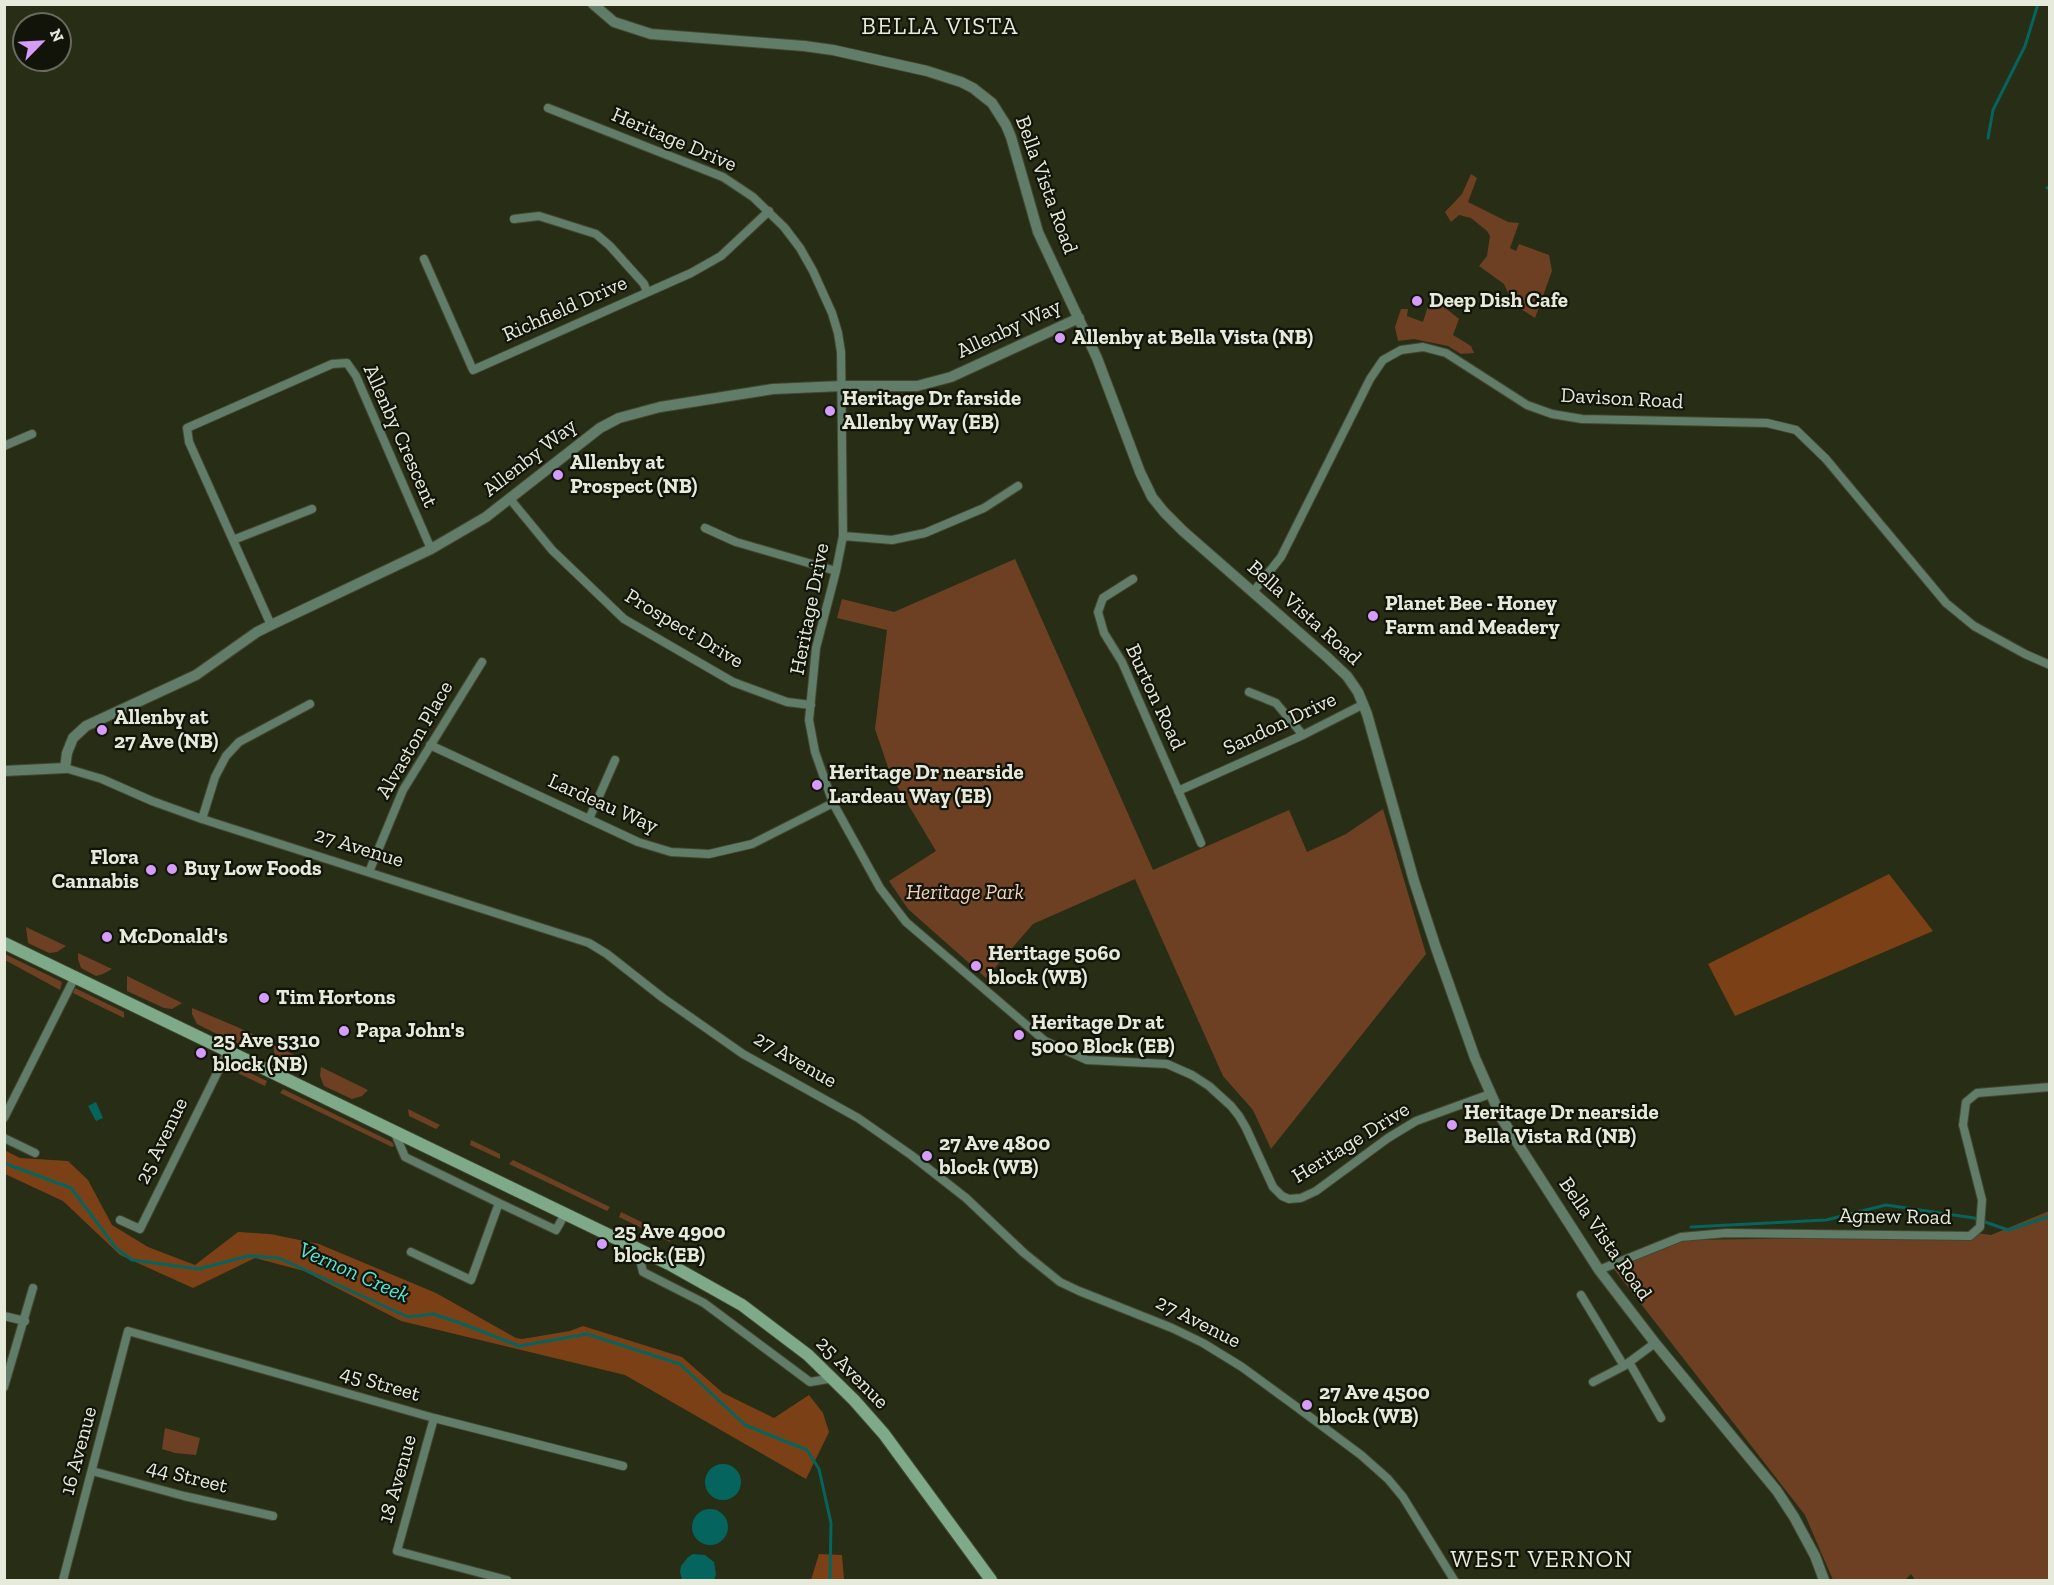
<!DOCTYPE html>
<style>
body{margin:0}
#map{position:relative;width:2054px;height:1585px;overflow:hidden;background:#282d15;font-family:"Zilla Slab",serif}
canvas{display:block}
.frame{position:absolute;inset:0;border:6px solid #e6eadb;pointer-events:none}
.north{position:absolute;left:12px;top:12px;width:60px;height:60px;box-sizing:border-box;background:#12140a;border:2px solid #676a5e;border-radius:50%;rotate:66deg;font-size:16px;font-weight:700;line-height:24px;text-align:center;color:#e6eadb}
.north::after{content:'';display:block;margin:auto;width:21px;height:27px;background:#d59cfb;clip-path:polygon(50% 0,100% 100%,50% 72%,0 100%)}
</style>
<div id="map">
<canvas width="2054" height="1585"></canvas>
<div class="frame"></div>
<div class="north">N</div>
</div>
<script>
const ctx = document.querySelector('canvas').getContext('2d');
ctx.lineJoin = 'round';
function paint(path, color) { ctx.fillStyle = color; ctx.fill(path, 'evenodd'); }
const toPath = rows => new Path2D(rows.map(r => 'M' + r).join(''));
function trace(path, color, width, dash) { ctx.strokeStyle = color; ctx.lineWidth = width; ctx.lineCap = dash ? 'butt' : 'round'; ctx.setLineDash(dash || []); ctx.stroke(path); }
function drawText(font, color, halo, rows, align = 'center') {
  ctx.font = font + ' "Zilla Slab",serif'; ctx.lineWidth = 4.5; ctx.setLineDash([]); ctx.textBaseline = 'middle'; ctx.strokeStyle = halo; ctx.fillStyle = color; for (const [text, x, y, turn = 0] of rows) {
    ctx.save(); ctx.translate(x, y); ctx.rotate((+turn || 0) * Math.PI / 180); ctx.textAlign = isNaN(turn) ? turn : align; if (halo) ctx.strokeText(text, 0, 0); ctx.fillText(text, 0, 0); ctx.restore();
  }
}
paint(toPath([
 [1471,174,1477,178,1468,202,1508,222,1519,223,1510,248,1516,251,1519,244,1549,255,1552,271,1535,318,1521,309,1524,301,1515,296,1512,301,1504,284,1479,266,1487,256,1490,236,1487,231,1471,218,1459,215,1451,222,1445,212,1462,194],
 [1439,303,1459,319,1453,335,1471,346,1474,353,1461,354,1448,346,1414,339,1398,341,1395,327,1401,309,1408,309,1407,316,1423,322,1428,306],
 [1015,559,1153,870,1289,810,1307,852,1346,834,1383,809,1426,954,1271,1149,1253,1110,1223,1076,1135,879,1033,924,986,978,908,909,889,881,936,851,891,776,875,729,887,630,837,618,842,599,894,612],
 [26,927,66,946,57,952,49,953,28,943],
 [78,953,112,969,103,974,96,976,81,968,78,959],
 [5,954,62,982,60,990,5,960],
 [127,976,182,1003,172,1009,164,1008,127,991],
 [75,988,124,1012,124,1018,73,993],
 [192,1008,235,1026,263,1039,253,1047,245,1048,197,1024,192,1014],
 [274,1045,309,1062,302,1068,291,1070,277,1061,274,1055],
 [229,1063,267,1081,265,1086,227,1068],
 [321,1067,368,1090,362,1096,352,1099,324,1086,320,1076],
 [283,1089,392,1142,394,1146,392,1147,280,1093],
 [408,1109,440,1125,436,1129,409,1116],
 [471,1140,500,1154,500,1159,470,1145],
 [513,1160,610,1207,607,1211,509,1164],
 [2049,1211,2049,1580,1915,1580,1911,1574,1905,1580,1833,1580,1805,1515,1610,1264,1682,1240,1972,1236,1976,1233,1991,1235],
 [621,1212,672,1237,670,1242,619,1217],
 [165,1428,200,1438,196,1455,175,1453,162,1449]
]), '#6d4024');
paint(toPath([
 [1889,874,1933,931,1735,1016,1708,964],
 [4,1150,20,1158,68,1161,88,1180,112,1225,148,1247,195,1265,238,1232,270,1234,319,1244,436,1293,516,1338,522,1339,570,1331,583,1326,682,1357,723,1393,774,1418,809,1395,823,1413,829,1432,806,1479,625,1375,401,1321,304,1271,255,1258,193,1288,120,1255,63,1201,5,1174],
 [819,1554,842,1555,844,1580,811,1580]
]), '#7c4017');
paint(toPath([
 [96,1102,103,1118,96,1121,88,1106],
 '705 1482a18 18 0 1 1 36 0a18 18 0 1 1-36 0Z',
 '692 1527a18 18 0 1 1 36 0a18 18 0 1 1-36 0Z',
 [693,1554,705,1555,714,1562,716,1574,714,1580,682,1580,680,1572,681,1566,688,1557]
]), '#05655e');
trace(toPath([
 [1988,138,1993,110,2025,46,2038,4],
 [2047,188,2050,187],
 [4,1163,71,1188,116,1248,132,1260,199,1269,248,1256,279,1258,408,1317,433,1314,463,1324,519,1346,587,1334,680,1364,745,1425,807,1450,819,1469,831,1523,830,1580],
 [1691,1227,1826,1220,1886,1205,1974,1218,2008,1230,2050,1216]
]), '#05655e', 3);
const minor = toPath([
 [548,108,723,177,753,197,784,227,800,248,813,271,832,313,838,333,841,352,843,536,836,571,816,648,809,720,815,752,833,803,880,888,906,922,1045,1041,1087,1060,1167,1064,1192,1075,1209,1086,1231,1106,1239,1116,1246,1128,1273,1187,1282,1196,1289,1199,1301,1198,1316,1191,1388,1138,1416,1121,1490,1094],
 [514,219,539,216,596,234,610,246,644,284,647,292],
 [424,259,473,370,691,273,721,256,769,211],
 [4,446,32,434],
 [510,499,552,550,624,619,733,682,787,702,811,705],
 [705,528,736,542,836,571],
 [843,536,892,540,925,533,984,508,1018,486],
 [233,540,312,509],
 [1133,579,1103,598,1098,612,1104,633,1122,662,1201,843],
 [1253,592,1281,557,1370,379,1383,360,1401,350,1423,347,1446,353,1527,405,1552,414,1582,419,1767,423,1796,430,1826,459,1946,603,1974,626,2025,654,2050,665],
 [271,625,189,442,187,428,332,364,347,363,356,376,431,549],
 [1249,692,1276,703,1303,735],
 [430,745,638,842,671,852,709,854,752,844,833,803],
 [65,768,102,779,152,801,202,819,589,943,607,954,663,998,743,1054,858,1118,911,1155,966,1198,1024,1253,1060,1282,1079,1291,1172,1328,1203,1343,1242,1367,1298,1408,1361,1455,1388,1479,1403,1497,1454,1580],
 [1178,791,1303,735,1364,704],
 [202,819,215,777,226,756,239,742,310,704],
 [589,819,615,760],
 [369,872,403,790,482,662],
 [4,1118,75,977],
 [394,1131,405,1157,499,1203,556,1230,565,1214],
 [4,1138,35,1153],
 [120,1220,140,1229,228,1051],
 [637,1248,643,1272,704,1303,810,1382,828,1379],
 [411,1252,471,1280,499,1203],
 [1599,1270,1681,1237,1726,1233,1970,1236,1980,1227,1982,1200,1963,1125,1966,1102,1977,1093,2050,1087],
 [1581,1295,1624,1366],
 [4,1316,25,1321],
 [1629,1362,1661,1418],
 [1593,1382,1624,1366,1655,1343],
 [4,1387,33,1288],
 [434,1418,397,1551,507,1580],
 [92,1471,184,1496,273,1516],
 [63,1580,128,1331,434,1418,623,1466]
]);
const tertiary = toPath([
 [593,4,614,22,651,34,804,46,833,50,927,71,961,82,973,88,992,103,1006,125,1011,137,1038,232,1097,358,1140,472,1152,497,1164,512,1183,531,1327,657,1347,676,1358,692,1367,714,1414,881,1436,948,1475,1058,1502,1119,1599,1270,1655,1343,1777,1491,1794,1517,1815,1556,1824,1580],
 [4,771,65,768,67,753,73,738,86,726,196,675,257,632,271,625,431,549,486,517,600,428,619,418,660,407,773,389,842,386,917,386,951,377,1079,318]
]);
const secondary = toPath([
 [4,943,669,1264,742,1305,808,1355,854,1400,884,1434,991,1580]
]);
trace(minor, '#434731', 10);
trace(tertiary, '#434731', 12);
trace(secondary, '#434731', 14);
trace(minor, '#617c68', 8);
trace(tertiary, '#617c68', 10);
trace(secondary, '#7eaa8a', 12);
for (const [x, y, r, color] of [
 [1417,301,6,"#d59cfb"],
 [1060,338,6,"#d59cfb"],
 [830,411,6,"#d59cfb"],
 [558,475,6,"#d59cfb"],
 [1373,616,6,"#d59cfb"],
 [102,730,6,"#d59cfb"],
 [817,785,6,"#d59cfb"],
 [172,869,6,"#d59cfb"],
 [151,870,6,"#d59cfb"],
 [107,937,6,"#d59cfb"],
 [976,966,6,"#d59cfb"],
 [264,998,6,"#d59cfb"],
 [344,1031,6,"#d59cfb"],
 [1019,1035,6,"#d59cfb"],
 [201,1053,6,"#d59cfb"],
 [1452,1125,6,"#d59cfb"],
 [927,1156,6,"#d59cfb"],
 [602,1244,6,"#d59cfb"],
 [1307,1405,6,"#d59cfb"]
]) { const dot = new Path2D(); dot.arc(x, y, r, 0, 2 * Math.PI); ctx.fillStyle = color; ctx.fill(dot); trace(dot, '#12140a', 2); }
drawText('21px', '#e6eadb', '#12140a', [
 ["Heritage Drive",674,140,23],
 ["Bella Vista Road",1046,185,70],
 ["Richfield Drive",565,309,-24],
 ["Allenby Way",1009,329,-25],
 ["Davison Road",1622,399,3],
 ["Allenby Crescent",400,436,66],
 ["Allenby Way",530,458,-38],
 ["Heritage Drive",810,609,-79],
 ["Bella Vista Road",1304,613,42],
 ["Prospect Drive",684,629,31],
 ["Burton Road",1155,697,65],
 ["Sandon Drive",1280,724,-25],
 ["Alvaston Place",415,740,-60],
 ["Lardeau Way",603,804,24],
 ["27 Avenue",359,848,17],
 ["27 Avenue",795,1060,30],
 ["25 Avenue",162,1141,-64],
 ["Heritage Drive",1351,1143,-32],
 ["Agnew Road",1895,1217,1],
 ["Bella Vista Road",1605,1239,55],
 ["27 Avenue",1198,1322,27],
 ["25 Avenue",852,1373,45],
 ["45 Street",380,1384,16],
 ["16 Avenue",79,1451,-75],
 ["44 Street",187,1477,14],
 ["18 Avenue",398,1479,-74]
]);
drawText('bold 21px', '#e6eadb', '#12140a', [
 ["Deep Dish Cafe",1429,301],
 ["Allenby at Bella Vista (NB)",1072,338],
 ["Heritage Dr farside",842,399],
 ["Allenby Way (EB)",842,423],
 ["Allenby at",570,463],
 ["Prospect (NB)",570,487],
 ["Planet Bee - Honey",1385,604],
 ["Farm and Meadery",1385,628],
 ["Allenby at",114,718],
 ["27 Ave (NB)",114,742],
 ["Heritage Dr nearside",829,773],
 ["Lardeau Way (EB)",829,797],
 ["Flora",139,858,"right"],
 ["Cannabis",139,882,"right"],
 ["Buy Low Foods",184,869],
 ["McDonald's",119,937],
 ["Heritage 5060",988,954],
 ["block (WB)",988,978],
 ["Tim Hortons",276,998],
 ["Heritage Dr at",1031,1023],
 ["5000 Block (EB)",1031,1047],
 ["Papa John's",356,1031],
 ["25 Ave 5310",213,1041],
 ["block (NB)",213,1065],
 ["Heritage Dr nearside",1464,1113],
 ["Bella Vista Rd (NB)",1464,1137],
 ["27 Ave 4800",939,1144],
 ["block (WB)",939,1168],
 ["25 Ave 4900",614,1232],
 ["block (EB)",614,1256],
 ["27 Ave 4500",1319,1393],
 ["block (WB)",1319,1417]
], 'left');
drawText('italic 21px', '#f6d1bb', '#12140a', [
 ["Heritage Park",965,893]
]);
drawText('italic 22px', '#4fe8d9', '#12140a', [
 ["Vernon Creek",354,1273,24]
]);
ctx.letterSpacing = '1.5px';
drawText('24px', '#e6eadb', '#12140a', [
 ["BELLA VISTA",940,27],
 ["WEST VERNON",1542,1560]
]);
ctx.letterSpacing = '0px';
</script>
